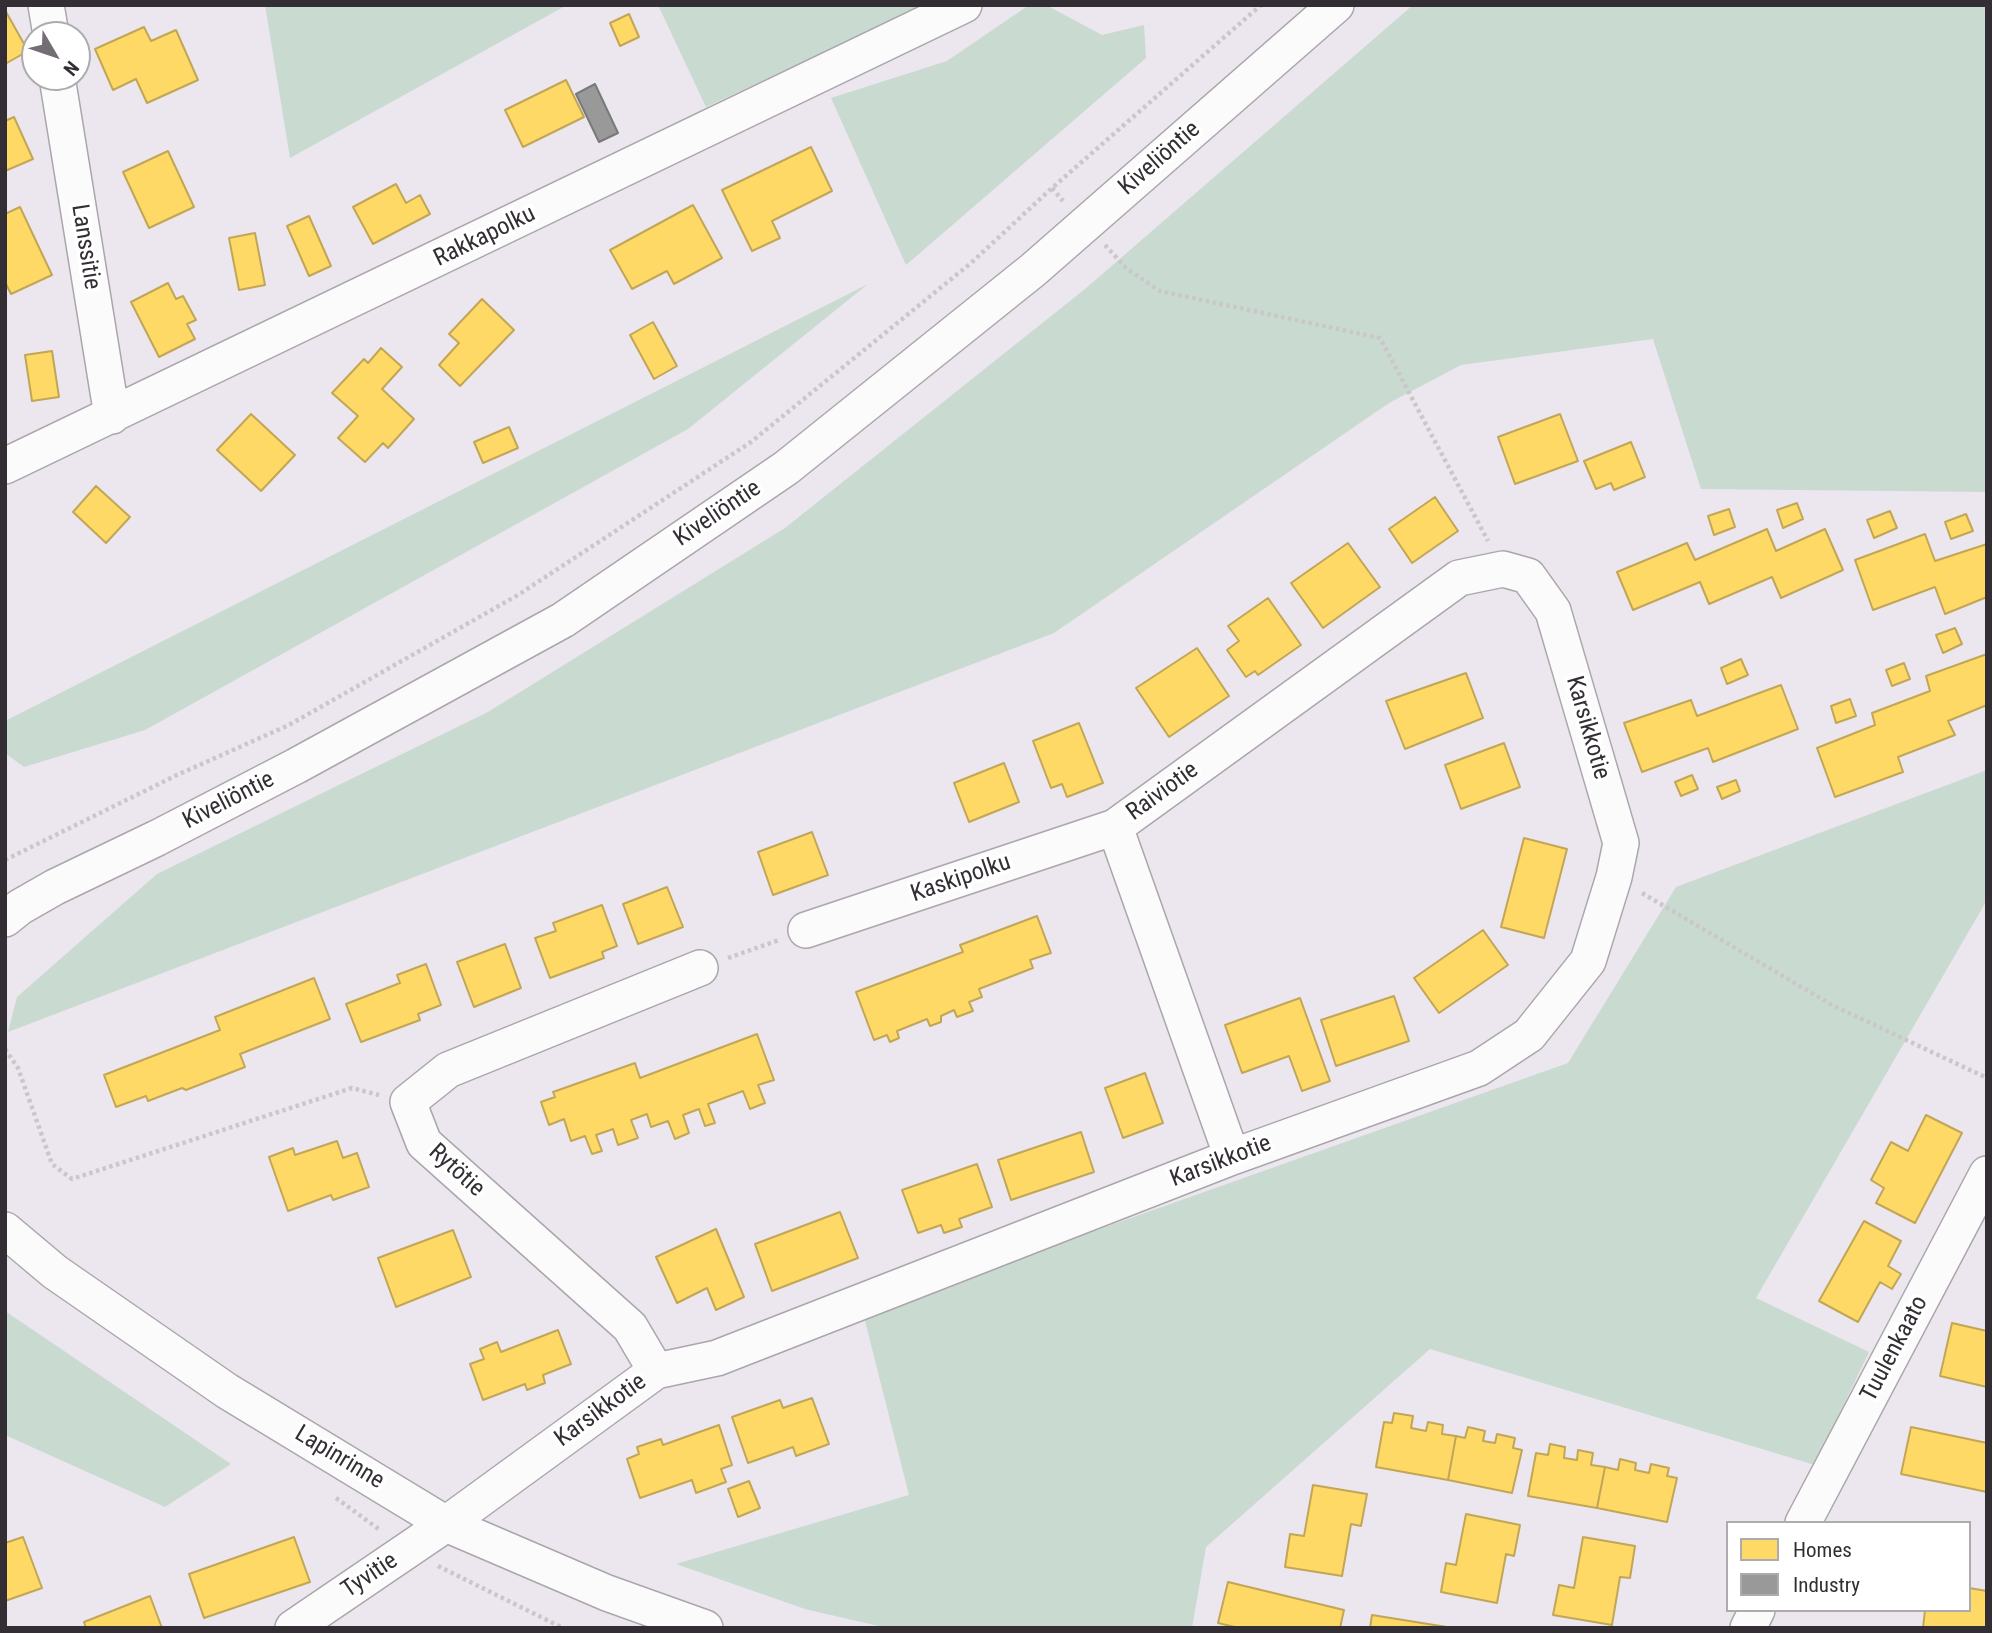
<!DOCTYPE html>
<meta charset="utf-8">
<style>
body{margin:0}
#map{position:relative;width:1992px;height:1633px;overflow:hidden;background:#ece6ee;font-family:"Roboto Condensed",sans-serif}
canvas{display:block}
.frame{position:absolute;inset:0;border:7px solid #322e33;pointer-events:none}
.legend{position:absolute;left:1726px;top:1521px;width:245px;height:91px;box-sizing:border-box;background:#fff;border:2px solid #adabad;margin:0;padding:9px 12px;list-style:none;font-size:21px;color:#322e33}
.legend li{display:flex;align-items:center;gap:14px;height:35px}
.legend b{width:35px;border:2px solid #adabad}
.north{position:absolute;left:21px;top:21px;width:70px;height:70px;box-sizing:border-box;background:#fff;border:2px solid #adabad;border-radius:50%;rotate:129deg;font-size:19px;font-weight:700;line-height:28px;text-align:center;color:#322e33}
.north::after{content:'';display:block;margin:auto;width:24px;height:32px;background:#736e74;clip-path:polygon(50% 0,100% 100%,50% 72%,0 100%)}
</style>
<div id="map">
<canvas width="1992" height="1633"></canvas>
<div class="frame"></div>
<ul class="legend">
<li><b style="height:19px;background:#ffd966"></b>Homes</li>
<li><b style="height:19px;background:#999"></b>Industry</li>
</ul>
<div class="north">N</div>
</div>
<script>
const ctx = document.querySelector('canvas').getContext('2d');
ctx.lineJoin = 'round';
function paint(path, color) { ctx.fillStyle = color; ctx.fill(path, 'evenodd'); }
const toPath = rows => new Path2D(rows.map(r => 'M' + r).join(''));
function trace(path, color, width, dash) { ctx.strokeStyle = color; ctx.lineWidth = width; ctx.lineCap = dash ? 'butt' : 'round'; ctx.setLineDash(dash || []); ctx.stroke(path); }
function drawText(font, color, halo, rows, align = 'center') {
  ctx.font = font + ' "Roboto Condensed",sans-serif'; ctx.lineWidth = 7; ctx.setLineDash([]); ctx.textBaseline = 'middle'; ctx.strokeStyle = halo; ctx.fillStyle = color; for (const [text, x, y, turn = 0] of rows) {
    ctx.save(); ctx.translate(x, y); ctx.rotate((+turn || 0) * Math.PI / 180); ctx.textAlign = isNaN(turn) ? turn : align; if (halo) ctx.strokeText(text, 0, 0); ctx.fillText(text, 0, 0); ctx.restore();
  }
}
paint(toPath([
 [265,5,567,5,290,158],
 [658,5,926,5,706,107],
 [1029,5,1046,5,1102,35,1144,25,1146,58,906,265,831,98,947,61],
 [1413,5,1987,5,1987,492,1701,489,1653,339,1461,365,1389,403,1054,633,8,1032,17,997,157,874,488,712,785,528,1085,289],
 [868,284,688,429,145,730,24,767,5,753,5,721],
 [1987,770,1987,900,1756,1298,1869,1352,1815,1465,1430,1349,1206,1547,1192,1628,887,1628,805,1609,676,1564,909,1495,863,1313,1568,1063,1676,887],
 [5,1311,231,1464,165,1507,5,1435]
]), '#c9dad1');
const homes = toPath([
 [5,10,28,51,5,64,5,10],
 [629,14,639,37,620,46,610,23,629,14],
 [144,27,151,41,176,30,198,80,147,103,136,79,113,90,95,49,144,27],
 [566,80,584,117,523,147,505,110,566,80],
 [14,117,33,159,5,171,5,121,14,117],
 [811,147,832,191,772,221,780,238,752,251,722,190,811,147],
 [168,151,194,207,149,228,123,172,168,151],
 [396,184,406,203,420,195,430,214,373,244,353,207,396,184],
 [693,205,722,258,674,284,667,271,632,289,610,250,693,205],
 [20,207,52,275,11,294,5,282,5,214,20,207],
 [309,216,331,266,309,276,287,226,309,216],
 [255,233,265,285,239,290,229,238,255,233],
 [168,283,176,299,183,296,196,320,187,324,195,339,159,357,131,302,168,283],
 [482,299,514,330,460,386,439,365,459,343,449,334,482,299],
 [653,322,677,366,654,379,630,335,653,322],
 [381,348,402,367,382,389,414,419,388,448,383,443,365,462,338,438,358,416,332,393,364,359,368,363,381,348],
 [52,351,59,397,32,401,25,355,52,351],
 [251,414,295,455,261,491,217,450,251,414],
 [1560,414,1578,461,1515,484,1498,437,1560,414],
 [509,427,518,448,483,463,474,442,509,427],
 [1631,442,1645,477,1614,490,1611,483,1596,489,1584,461,1631,442],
 [96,486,130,517,106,543,73,512,96,486],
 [1435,497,1458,531,1412,563,1389,529,1435,497],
 [1797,503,1803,519,1783,528,1777,510,1797,503],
 [1729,509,1735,527,1714,535,1708,516,1729,509],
 [1890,511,1897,528,1874,538,1867,520,1890,511],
 [1966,514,1973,531,1951,539,1945,522,1966,514],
 [1767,529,1776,551,1825,529,1843,570,1781,598,1772,577,1709,604,1700,582,1633,610,1617,572,1687,543,1695,560,1767,529],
 [1925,534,1935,561,1987,544,1987,597,1945,614,1935,587,1873,610,1855,560,1925,534],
 [1348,543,1380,587,1323,628,1291,583,1348,543],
 [1268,598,1301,645,1258,675,1255,671,1246,677,1227,650,1239,641,1228,626,1268,598],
 [1955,628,1962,644,1943,653,1936,635,1955,628],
 [1197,648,1229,696,1169,737,1136,688,1197,648],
 [1987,654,1987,705,1948,721,1955,735,1898,757,1903,772,1835,797,1817,748,1875,725,1872,713,1930,691,1926,676,1987,654],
 [1741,659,1748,675,1727,684,1721,668,1741,659],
 [1904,663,1910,679,1892,686,1886,670,1904,663],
 [1466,673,1483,718,1405,749,1386,701,1466,673],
 [1781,685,1798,729,1713,762,1708,748,1642,772,1624,723,1691,700,1697,716,1781,685],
 [1850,699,1856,716,1836,723,1831,706,1850,699],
 [1079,723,1103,783,1067,797,1062,784,1051,788,1033,741,1079,723],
 [1504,743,1520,787,1461,809,1445,765,1504,743],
 [1004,763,1019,802,969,822,954,783,1004,763],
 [1692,775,1698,789,1681,796,1675,782,1692,775],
 [1736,780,1740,791,1722,799,1717,787,1736,780],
 [812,832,828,875,773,895,758,852,812,832],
 [1524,838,1567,849,1544,938,1501,927,1524,838],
 [667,887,683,927,638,944,623,904,667,887],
 [602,905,617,946,602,952,604,958,550,978,535,938,556,931,553,923,602,905],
 [1037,916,1051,953,1030,960,1033,968,979,989,982,997,969,1002,973,1011,957,1017,954,1010,941,1016,941,1022,930,1026,927,1019,897,1031,899,1038,890,1042,887,1035,874,1040,856,992,963,952,960,945,1037,916],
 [1483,930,1508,965,1439,1013,1414,978,1483,930],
 [505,944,521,988,474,1007,457,962,505,944],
 [426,964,441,1005,418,1014,420,1020,361,1042,346,1004,400,983,397,975,426,964],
 [314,978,330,1019,240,1054,245,1067,186,1090,182,1088,148,1101,146,1096,116,1107,104,1075,220,1030,215,1017,314,978],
 [1394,996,1409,1041,1336,1066,1321,1020,1394,996],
 [1300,998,1330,1081,1302,1091,1289,1056,1242,1073,1225,1025,1300,998],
 [757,1034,774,1080,758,1085,765,1103,750,1109,743,1091,708,1104,715,1123,705,1126,699,1109,683,1115,689,1133,675,1139,668,1121,651,1127,647,1114,631,1120,638,1138,618,1145,613,1129,596,1135,602,1151,592,1154,585,1136,571,1141,564,1119,549,1125,541,1102,555,1097,553,1092,635,1063,640,1078,757,1034],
 [1145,1073,1163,1123,1123,1138,1105,1088,1145,1073],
 [1926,1115,1962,1133,1915,1223,1876,1203,1884,1188,1871,1180,1891,1142,1908,1151,1926,1115],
 [1081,1132,1094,1172,1011,1200,998,1160,1081,1132],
 [337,1141,343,1158,357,1153,369,1187,333,1200,331,1195,288,1211,269,1157,293,1148,295,1155,337,1141],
 [977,1164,992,1207,959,1219,962,1227,944,1233,941,1225,918,1233,902,1190,977,1164],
 [840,1212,858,1258,772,1291,755,1244,840,1212],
 [1864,1221,1901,1241,1888,1266,1901,1274,1892,1289,1880,1282,1858,1322,1819,1301,1864,1221],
 [716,1229,744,1297,716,1310,707,1288,677,1303,656,1257,716,1229],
 [453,1230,471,1277,396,1307,378,1258,453,1230],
 [1952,1323,1987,1331,1987,1387,1940,1376,1952,1323],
 [558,1330,571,1364,543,1375,545,1383,527,1390,525,1384,483,1400,470,1364,484,1359,480,1349,497,1342,501,1352,558,1330],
 [812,1398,829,1444,796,1456,793,1447,748,1463,732,1417,780,1400,783,1408,812,1398],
 [1394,1413,1413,1416,1411,1428,1426,1431,1428,1422,1443,1425,1442,1434,1456,1436,1448,1480,1376,1467,1384,1422,1392,1423,1394,1413],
 [719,1425,732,1465,721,1469,726,1482,696,1493,692,1480,640,1498,627,1459,639,1454,637,1447,661,1439,663,1445,719,1425],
 [1468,1427,1485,1431,1483,1441,1495,1443,1497,1434,1515,1438,1513,1448,1522,1450,1512,1493,1448,1480,1456,1436,1465,1438,1468,1427],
 [1911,1427,1987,1443,1987,1492,1901,1474,1911,1427],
 [1550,1444,1565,1447,1564,1458,1577,1460,1578,1450,1593,1453,1591,1465,1605,1467,1597,1508,1528,1496,1536,1453,1548,1455,1550,1444],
 [1620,1459,1636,1463,1635,1470,1649,1473,1651,1464,1669,1468,1667,1476,1677,1478,1667,1522,1597,1508,1605,1467,1618,1470,1620,1459],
 [749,1481,760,1508,738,1517,728,1489,749,1481],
 [1313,1485,1367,1494,1361,1526,1351,1524,1342,1576,1285,1567,1290,1534,1304,1536,1313,1485],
 [1466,1514,1520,1525,1514,1556,1506,1554,1497,1603,1441,1592,1446,1563,1456,1565,1466,1514],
 [23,1537,42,1588,5,1601,5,1543,23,1537],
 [294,1537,310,1582,204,1618,189,1574,294,1537],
 [1583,1537,1635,1546,1630,1578,1620,1577,1612,1625,1553,1615,1559,1585,1574,1588,1583,1537],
 [1228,1582,1344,1610,1340,1628,1239,1628,1218,1623,1228,1582],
 [1969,1588,1987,1591,1987,1628,1923,1628,1925,1610,1969,1610,1969,1588],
 [150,1596,162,1628,86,1628,84,1622,150,1596],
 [1372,1615,1453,1628,1370,1628,1372,1615]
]);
paint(homes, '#ffd966');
trace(homes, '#c2a657', 2);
const industry = toPath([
 [595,84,618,133,599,142,576,94,595,84]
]);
paint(industry, '#999');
trace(industry, '#7a797a', 2);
const minor = toPath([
 [46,5,51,35],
 [57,77,112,416],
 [5,466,964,5],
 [5,919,20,907,55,887,157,838,296,766,563,620,786,468,1033,270,1336,5],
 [806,930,1115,827],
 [5,1230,55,1272,227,1391,446,1524,607,1593,705,1628],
 [656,1371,630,1327,424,1143,408,1102,448,1070,700,968],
 [1803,1523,1987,1174],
 [293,1628,446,1524,656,1371,717,1358,1232,1157,1479,1068,1529,1035,1588,961,1614,877,1621,843,1553,611,1528,576,1503,569,1459,578,1115,827,1232,1157],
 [1748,1628,1757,1610]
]);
trace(minor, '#aaa6ab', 38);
trace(toPath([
 [1052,188,1063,201],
 [1105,245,1126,268,1160,291,1380,338,1488,541],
 [5,860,177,775,289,725,518,595,751,442,971,263,1052,188,1261,5],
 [1642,893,1832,1005,1987,1078],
 [728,958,779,940],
 [5,1049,18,1068,52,1164,72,1179,352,1088,379,1095],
 [336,1498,380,1530],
 [438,1566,563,1628]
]), '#cac7ca', 4.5, [3.5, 3.5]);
trace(minor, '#fcfbfc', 35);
drawText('24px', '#322e33', '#fff', [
 ["Kiveliöntie",1160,159,-41],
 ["Rakkapolku",485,237,-26],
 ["Lanssitie",85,247,81],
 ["Kiveliöntie",718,514,-34],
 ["Karsikkotie",1587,728,74],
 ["Raiviotie",1163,792,-36],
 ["Kiveliöntie",229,801,-27],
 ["Kaskipolku",961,879,-19],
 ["Karsikkotie",1221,1162,-21],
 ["Rytötie",456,1171,42],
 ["Tuulenkaato",1895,1349,-62],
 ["Karsikkotie",601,1411,-36],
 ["Lapinrinne",339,1458,31],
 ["Tyvitie",370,1576,-34]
]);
</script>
